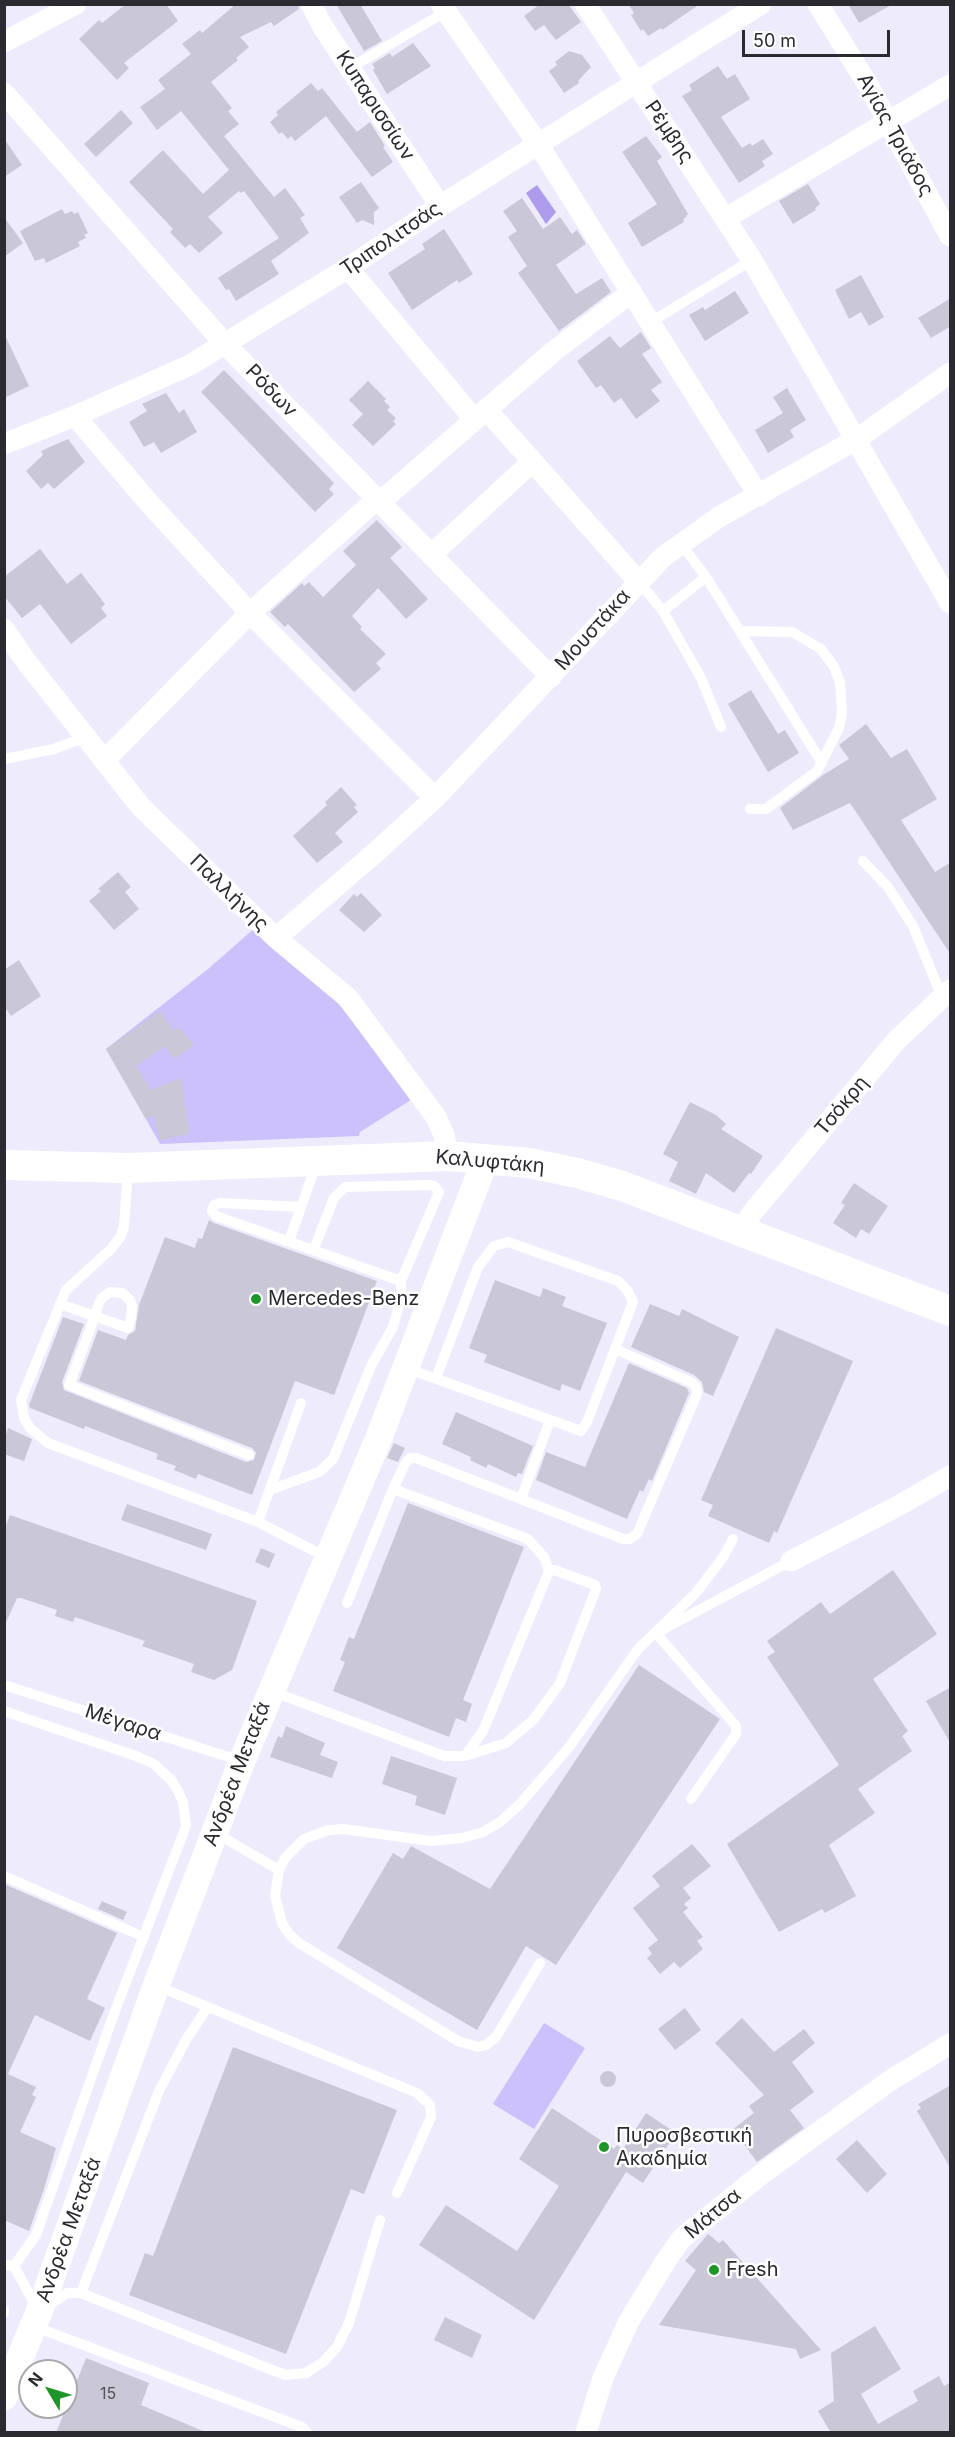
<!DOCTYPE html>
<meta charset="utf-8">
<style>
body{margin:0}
#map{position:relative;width:955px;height:2437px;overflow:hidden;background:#eeebfc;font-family:Inter,sans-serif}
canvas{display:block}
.frame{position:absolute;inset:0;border:6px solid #2b2a30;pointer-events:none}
.north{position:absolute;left:18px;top:2359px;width:60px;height:60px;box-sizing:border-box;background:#fff;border:2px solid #aaaaac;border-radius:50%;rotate:308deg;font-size:16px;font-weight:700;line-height:24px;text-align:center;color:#2b2a30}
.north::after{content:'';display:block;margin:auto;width:21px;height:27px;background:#1e9627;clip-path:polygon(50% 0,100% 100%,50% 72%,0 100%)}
.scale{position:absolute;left:742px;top:30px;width:148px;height:27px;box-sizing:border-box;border:3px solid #2b2a30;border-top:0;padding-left:8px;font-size:18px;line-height:21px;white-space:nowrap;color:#2b2a30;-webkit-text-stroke:4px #fff;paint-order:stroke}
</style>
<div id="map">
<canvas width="955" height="2437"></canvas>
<div class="frame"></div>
<div class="north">N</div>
<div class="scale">50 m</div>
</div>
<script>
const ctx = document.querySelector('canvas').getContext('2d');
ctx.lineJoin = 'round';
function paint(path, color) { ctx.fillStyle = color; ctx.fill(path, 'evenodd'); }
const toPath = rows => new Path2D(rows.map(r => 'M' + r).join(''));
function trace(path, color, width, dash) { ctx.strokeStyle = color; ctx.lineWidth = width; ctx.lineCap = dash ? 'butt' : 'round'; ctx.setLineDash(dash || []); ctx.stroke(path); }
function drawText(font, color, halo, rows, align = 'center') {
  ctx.font = font + ' Inter,sans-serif'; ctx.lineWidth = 5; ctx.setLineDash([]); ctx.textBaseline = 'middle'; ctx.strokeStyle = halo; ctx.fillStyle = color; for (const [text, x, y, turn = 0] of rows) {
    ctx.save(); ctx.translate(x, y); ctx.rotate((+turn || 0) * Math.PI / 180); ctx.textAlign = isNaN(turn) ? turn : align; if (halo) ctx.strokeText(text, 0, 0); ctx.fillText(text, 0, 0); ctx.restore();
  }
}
paint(toPath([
 [256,927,325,987,414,1098,360,1132,359,1136,160,1144,106,1049,208,969],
 [544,2023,585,2048,534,2129,493,2104]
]), '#ccc1fa');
paint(toPath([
 [537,185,556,212,546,224,526,193]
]), '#ad9bec');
paint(toPath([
 [126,4,166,4,178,21,124,63,129,68,117,80,79,39,99,20,102,23],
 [236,4,298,4,299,9,274,26,271,22,240,37,249,47,236,58,238,60,211,82,232,108,228,111,239,124,224,136,274,197,285,188,305,215,300,218,309,233,271,261,279,274,236,301,229,289,226,290,218,278,279,238,244,191,241,193,239,191,208,217,223,233,199,253,190,244,185,248,170,232,173,229,129,182,163,150,203,194,229,170,181,111,157,130,140,107,165,89,158,80,191,54,182,44,200,30,202,33],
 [336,4,360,4,382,41,364,51],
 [540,4,568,4,581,22,556,40,544,25,535,31,524,16],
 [628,4,700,4,662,30,661,28,648,36,643,29,641,31,631,15,634,13],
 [848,4,893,4,859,23],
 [413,43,431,66,387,94,373,70,375,68,372,64,390,53,392,57],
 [569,51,582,55,591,67,578,81,579,83,564,93,549,71,557,65,555,62],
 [718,66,727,79,735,74,750,99,721,117,742,148,750,143,752,146,763,139,773,154,762,161,765,166,739,183,682,96,692,90,689,85],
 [311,83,318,91,322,88,357,132,370,122,385,146,383,147,393,162,372,177,326,116,295,141,291,136,288,139,282,132,279,134,270,122,278,115,276,112],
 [121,110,133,123,96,157,84,144],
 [646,136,662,157,657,161,688,214,683,220,684,222,642,247,628,223,657,204,622,152],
 [4,138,22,165,4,177],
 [361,182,379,208,374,212,374,225,362,220,357,223,339,197],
 [808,184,820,204,815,208,816,210,793,224,779,201],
 [522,198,543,229,560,217,572,234,577,230,586,244,556,265,576,294,602,278,611,292,559,331,518,273,527,266,508,237,517,231,503,211],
 [62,209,65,214,72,211,74,214,78,212,88,233,84,235,86,238,78,242,80,246,46,263,44,258,35,261,20,231],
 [4,217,23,243,4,257],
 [444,229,473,274,459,283,457,280,412,310,388,273,425,249,422,244],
 [861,275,884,317,869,326,861,312,849,319,835,290],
 [735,291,749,313,705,341,689,315,703,307,705,310],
 [951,298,951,326,931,338,918,318],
 [641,332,651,348,642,354,662,382,651,390,660,401,636,419,621,398,614,403,601,385,596,388,577,361,610,336,620,348],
 [4,333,29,386,4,398],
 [224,370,334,483,329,489,334,494,315,512,201,392],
 [368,381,386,399,384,401,390,407,387,410,396,418,393,421,396,424,373,446,352,425,363,414,349,400],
 [787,388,806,420,790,430,794,437,768,453,755,430,783,413,773,397],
 [166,393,179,413,184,409,197,432,161,453,154,442,144,447,129,422,147,411,142,404],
 [68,439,85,462,54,489,48,483,41,489,26,471,43,455,41,451],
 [377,520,402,547,390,558,428,599,406,619,378,588,352,616,362,627,360,629,386,654,376,663,381,669,354,692,288,624,285,627,270,612,302,583,304,586,309,582,323,597,356,565,343,551],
 [40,549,67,584,81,573,105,604,101,608,107,616,71,644,40,604,22,618,4,596,4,577],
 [751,690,778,734,785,730,799,753,768,772,728,704],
 [866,724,891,758,907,749,937,799,901,820,935,872,951,862,951,955,850,803,793,830,780,808,823,775,849,759,839,745],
 [341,787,357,805,354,807,358,812,335,833,343,842,317,863,293,836,327,805,325,802],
 [118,872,131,887,125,892,139,909,114,930,89,901,101,891,98,889],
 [361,893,382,915,364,932,339,910,354,894,357,897],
 [19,960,41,996,11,1016,4,1006,4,970],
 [160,1011,174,1031,179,1027,194,1045,174,1059,165,1046,136,1066,151,1090,181,1078,189,1134,160,1140,154,1116,146,1119,106,1049],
 [690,1102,716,1115,726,1124,721,1129,763,1156,751,1174,749,1173,734,1193,706,1173,696,1194,669,1181,678,1162,663,1154],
 [854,1183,888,1206,869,1234,861,1229,856,1238,833,1223,845,1205,841,1203],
 [209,1220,214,1223,377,1281,334,1395,295,1381,252,1495,198,1474,196,1479,174,1470,176,1466,156,1459,158,1454,85,1426,84,1429,30,1408,29,1405,63,1317,84,1324,62,1382,64,1390,246,1462,254,1460,256,1453,252,1448,79,1381,98,1330,126,1340,128,1335,135,1331,139,1305,165,1237,195,1248,198,1238,202,1239],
 [495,1280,540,1297,543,1288,566,1297,562,1306,607,1323,580,1391,562,1384,560,1391,484,1362,487,1355,469,1348],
 [650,1304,679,1316,682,1309,739,1337,713,1396,704,1392,702,1382,694,1375,631,1347],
 [776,1328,853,1361,777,1533,774,1531,769,1543,708,1516,713,1505,701,1500],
 [629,1363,687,1388,689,1393,652,1481,649,1479,643,1492,640,1490,627,1519,536,1480,546,1452,585,1467],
 [456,1412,533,1446,522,1474,518,1473,516,1477,488,1464,486,1468,470,1460,471,1457,442,1444],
 [8,1428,32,1439,24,1461,4,1454,4,1441],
 [394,1443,405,1448,398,1462,387,1458],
 [408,1503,524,1547,463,1700,472,1704,466,1722,456,1718,449,1737,333,1691,345,1662,340,1660,349,1637,354,1639],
 [127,1504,212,1534,206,1550,121,1520],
 [10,1515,257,1601,232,1670,214,1680,191,1672,194,1664,142,1646,145,1641,75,1617,73,1622,55,1616,57,1610,21,1598,17,1598,4,1627,4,1530],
 [261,1548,275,1554,269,1568,255,1562],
 [893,1570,937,1634,873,1679,908,1731,902,1736,912,1751,858,1789,875,1813,829,1845,856,1896,825,1913,822,1909,779,1932,727,1844,839,1765,767,1657,775,1652,767,1641,821,1602,830,1614],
 [639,1665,720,1719,556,1965,526,1946,477,2030,337,1948,393,1853,403,1859,411,1846,490,1889],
 [951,1687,951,1744,926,1701],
 [286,1726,325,1743,320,1755,338,1762,332,1778,270,1757,278,1736,282,1738],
 [391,1756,457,1778,445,1815,415,1805,417,1796,382,1784],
 [692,1844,711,1866,683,1888,691,1898,684,1904,688,1908,683,1912,703,1937,697,1941,703,1949,680,1968,674,1962,660,1974,647,1958,652,1954,648,1948,658,1940,633,1908,660,1886,652,1876],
 [4,1884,117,1933,87,1999,105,2008,90,2041,35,2015,8,2074,36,2087,32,2095,36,2097,20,2132,56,2148,44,2189,29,2231,4,2220],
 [102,1901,127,1912,123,1920,98,1909],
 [685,2008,701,2030,675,2050,658,2029],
 [742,2018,774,2052,804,2029,815,2043,792,2062,814,2092,790,2110,804,2128,757,2162,733,2129,754,2113,749,2106,764,2095,715,2043],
 [233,2047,397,2110,364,2194,351,2189,286,2354,129,2295,145,2253,153,2256],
 '600 2079a8 8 0 1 1 16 0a8 8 0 1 1-16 0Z',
 [951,2085,951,2169,917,2111,921,2108,918,2104],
 [552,2108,614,2149,617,2145,623,2149,646,2113,676,2133,643,2183,626,2172,534,2320,419,2245,446,2205,517,2251,559,2186,519,2159],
 [857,2140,887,2174,867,2193,836,2159],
 [708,2234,719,2243,723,2240,821,2350,800,2359,796,2349,659,2325,696,2270,685,2261],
 [445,2317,482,2335,472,2358,434,2340],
 [875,2326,901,2369,861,2394,878,2424,918,2401,913,2391,939,2376,944,2386,951,2382,951,2433,831,2433,818,2411,834,2401,831,2353],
 [86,2358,149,2383,141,2405,208,2433,56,2433]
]), '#cac7d7');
trace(toPath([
 [350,68,445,12],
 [651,322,752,260],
 [681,544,706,577,822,763],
 [638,581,663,611,701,678,721,727],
 [663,611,706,577],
 [740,631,792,632,821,649,833,665,840,682,842,713,839,728,817,771,766,809,750,809],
 [4,759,54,749,86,737],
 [863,861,888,887,913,926,942,997],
 [128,1169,124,1226,121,1236,111,1249,66,1290,21,1400,24,1418,30,1428,48,1443,258,1522,328,1558],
 [301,1207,220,1203,214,1205,212,1211,216,1216,401,1281],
 [289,1241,316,1165],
 [60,1304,128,1328,131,1318,132,1306,130,1300,122,1293,110,1292,102,1298,99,1303,91,1327,69,1385,249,1455],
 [406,1368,581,1431,587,1422,633,1302,628,1291,618,1281,508,1242,494,1246,478,1267,436,1378],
 [393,1489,528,1539,544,1557,549,1571],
 [270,1490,319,1472,333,1459,372,1364,393,1327,401,1298,401,1281,439,1192,434,1186,430,1185,345,1187,334,1198,314,1249],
 [521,1499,550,1420],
 [258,1522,301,1403],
 [347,1603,393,1489,405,1464,410,1458,416,1458,623,1539,630,1539,637,1534,697,1394,696,1387,691,1382,615,1349],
 [4,1685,241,1761],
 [271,1691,444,1756,465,1756,506,1743,534,1719,560,1683,596,1589,595,1585,554,1570,549,1571,483,1731,465,1756],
 [4,1711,136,1756,154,1764,172,1781,178,1791,183,1802,186,1826,112,2019,36,2235,14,2266],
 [691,1799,736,1734,736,1726,656,1633,791,1561],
 [214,1832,279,1870],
 [4,1876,144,1937],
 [540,1963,496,2037,486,2045,478,2047,458,2041,299,1943,289,1934,282,1923,275,1896,279,1870,285,1858,304,1839,329,1830,343,1829,431,1841,462,1838,483,1832,500,1822,520,1804,570,1746,638,1649,695,1594,722,1559,733,1539],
 [157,1986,417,2093,430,2105,431,2117,397,2193],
 [4,2265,14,2266,39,2312,67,2293,81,2293,159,2091,187,2038,208,2007],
 [81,2293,272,2370,286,2375,306,2373,323,2362,337,2347,349,2323,380,2220],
 [4,2310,4,2313],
 [33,2326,302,2427,307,2432]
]), '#fff', 10);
trace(toPath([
 [311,4,323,27,440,206],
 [441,4,538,144,759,496],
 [585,4,752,260,950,603],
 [818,4,868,85,950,236],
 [4,42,76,4],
 [4,93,226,345,551,677],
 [726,218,950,85],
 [348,268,475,420],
 [486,409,638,581],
 [75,416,149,503,250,613,435,798],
 [4,444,75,416,190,365,348,268,440,206,761,4],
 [380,502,554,351,632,292],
 [431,555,532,462],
 [4,629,25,660,141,807,276,938,348,998,436,1117,444,1135,448,1156],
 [104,761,250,613,377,499],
 [276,938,376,852,435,798,663,557,719,517,857,439,950,373],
 [742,1230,752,1213,897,1040,950,990],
 [791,1561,898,1506,950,1476],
 [586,2432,603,2378,629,2321,667,2259,682,2238,759,2176,852,2108,891,2080,950,2044]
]), '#fff', 21);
trace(toPath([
 [4,2397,39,2312,156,1986,242,1761,378,1440,486,1158]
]), '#fff', 27);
trace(toPath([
 [4,1165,128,1168,448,1156,529,1163,577,1173,622,1186,950,1311]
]), '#fff', 30);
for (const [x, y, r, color] of [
 [256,1299,6,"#1e9627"],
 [604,2147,6,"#1e9627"],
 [714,2270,6,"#1e9627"]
]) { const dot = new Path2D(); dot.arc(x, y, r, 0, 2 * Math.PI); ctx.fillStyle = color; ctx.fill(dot); trace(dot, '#fff', 2); }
drawText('16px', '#53515a', null, [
 ["15",108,2394]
]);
drawText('20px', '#2b2a30', '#fff', [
 ["Κυπαρισσίων",375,106,57],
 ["Ρέμβης",669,132,56],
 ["Αγίας Τριάδος",895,135,61],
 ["Τριπολιτσάς",391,239,-34],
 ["Ρόδων",271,391,46],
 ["Μουστάκα",593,630,-48],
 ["Παλλήνης",229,893,44],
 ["Τσόκρη",842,1106,-50],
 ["Καλυφτάκη",490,1162,5],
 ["Μέγαρα",123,1723,18],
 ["Ανδρέα Μεταξά",237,1774,-69],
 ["Μάτσα",713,2214,-40],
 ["Ανδρέα Μεταξά",69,2230,-70]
]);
drawText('20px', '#2b2a30', '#fff', [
 ["Mercedes-Benz",268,1299],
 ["Πυροσβεστική",616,2136],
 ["Ακαδημία",616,2159],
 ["Fresh",726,2270]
], 'left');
</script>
